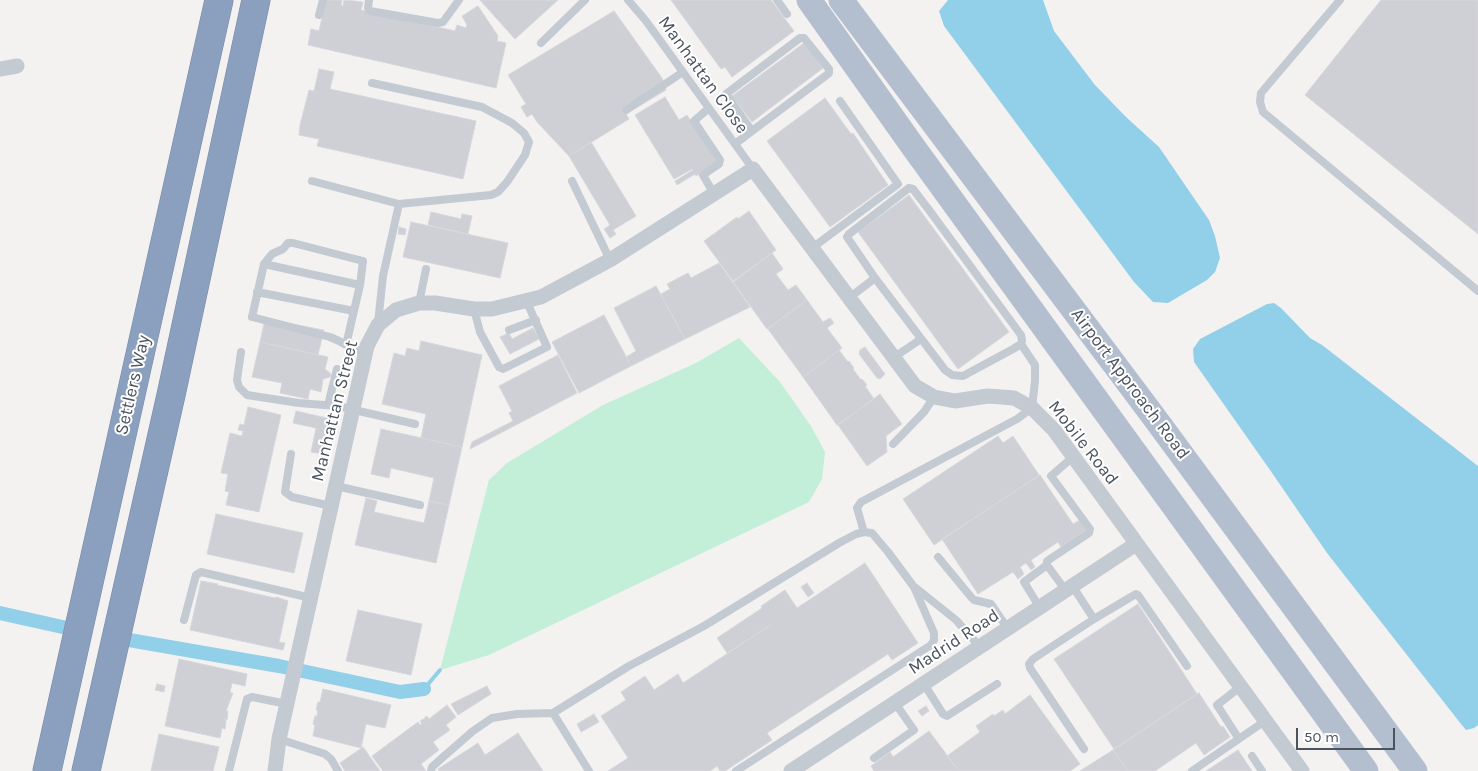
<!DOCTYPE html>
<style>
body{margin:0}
#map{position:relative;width:1478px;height:771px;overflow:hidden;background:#f4f2f1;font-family:Karla,sans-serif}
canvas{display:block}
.scale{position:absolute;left:1296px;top:728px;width:99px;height:22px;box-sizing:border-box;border:2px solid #4a535e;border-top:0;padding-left:6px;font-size:15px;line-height:18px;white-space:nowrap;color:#4a535e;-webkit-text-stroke:4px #fff;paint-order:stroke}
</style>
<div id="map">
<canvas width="1478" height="771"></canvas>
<div class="scale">50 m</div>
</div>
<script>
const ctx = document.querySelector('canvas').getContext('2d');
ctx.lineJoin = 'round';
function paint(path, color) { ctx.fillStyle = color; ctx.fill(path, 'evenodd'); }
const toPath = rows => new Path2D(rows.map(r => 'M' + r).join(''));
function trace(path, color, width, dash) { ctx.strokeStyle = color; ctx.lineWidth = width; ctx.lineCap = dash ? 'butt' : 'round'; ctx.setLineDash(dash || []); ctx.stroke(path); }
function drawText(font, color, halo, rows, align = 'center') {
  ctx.font = font + ' Karla,sans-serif'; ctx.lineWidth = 4; ctx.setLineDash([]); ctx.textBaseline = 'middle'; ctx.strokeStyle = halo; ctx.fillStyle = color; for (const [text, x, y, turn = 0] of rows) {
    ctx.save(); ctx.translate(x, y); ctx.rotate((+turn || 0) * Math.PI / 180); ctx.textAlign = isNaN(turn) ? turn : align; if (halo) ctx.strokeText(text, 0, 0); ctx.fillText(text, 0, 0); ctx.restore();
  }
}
paint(toPath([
 [739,338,780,382,811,426,825,452,822,479,809,502,489,655,440,670,489,480,507,463,603,405,696,363]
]), '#c3eed7');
paint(toPath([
 [948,0,1043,0,1054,31,1095,85,1126,117,1159,147,1209,220,1215,236,1220,258,1215,272,1207,280,1168,303,1153,302,1134,282,944,26,939,11],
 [1274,303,1281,308,1310,338,1322,345,1478,466,1478,725,1474,728,1466,730,1461,724,1327,553,1270,470,1194,362,1193,349,1200,339,1267,304]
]), '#92cfe9');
trace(toPath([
 [424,689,440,670]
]), '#92cfe9', 4);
trace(toPath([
 [0,613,67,628],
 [129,640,279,666,400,692,424,689]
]), '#92cfe9', 14);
const building = toPath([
 [326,0,342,0,341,5,343,6,344,0,363,2,361,10,455,31,457,25,466,28,467,25,462,16,478,6,498,36,497,41,506,43,496,88,308,45,311,29,319,31,326,0],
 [480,0,558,0,515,39,480,0],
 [671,0,771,0,794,31,732,77,725,67,721,69,671,0],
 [1381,0,1478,0,1478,234,1305,95,1381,0],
 [614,11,662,78,666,90,626,114,629,119,569,156,537,122,532,114,527,117,521,107,526,104,508,75,614,11],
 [804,43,823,68,752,122,732,96,804,43],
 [319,69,334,72,330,89,476,121,463,179,317,146,319,139,299,135,300,125,309,90,314,91,319,69],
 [665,97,679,120,687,115,717,163,696,176,695,174,677,185,675,181,693,170,692,169,674,179,635,115,665,97],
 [825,98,851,134,853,133,888,185,830,227,767,141,825,98],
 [591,142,636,216,613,230,616,234,610,238,604,229,610,225,569,156,591,142],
 [909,195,1009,332,958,369,858,232,909,195],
 [749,211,776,250,733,281,704,241,737,217,738,219,749,211],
 [431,212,461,219,462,214,472,216,468,234,428,225,431,212],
 [411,222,508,243,500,278,403,257,411,222],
 [399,227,406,229,405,235,398,234,399,227],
 [772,253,783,269,776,274,788,290,796,285,807,300,767,329,733,282,772,253],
 [719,263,750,307,685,339,661,294,670,289,667,284,688,273,691,278,719,263],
 [656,286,685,339,631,366,626,357,636,351,614,308,656,286],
 [807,300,823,322,830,318,834,323,827,328,842,348,803,377,768,329,807,300],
 [604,315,631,366,579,393,552,342,604,315],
 [265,319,324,330,318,355,260,342,265,319],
 [533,328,539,339,510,354,500,337,509,333,512,339,533,328],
 [421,341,482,355,462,447,421,438,426,414,382,404,394,353,405,356,407,348,419,351,421,341],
 [260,342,328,357,325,369,331,374,330,377,323,379,321,392,310,389,308,399,280,393,282,383,252,377,260,342],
 [865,347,885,374,880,379,877,378,859,354,860,350,865,347],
 [839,350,848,362,849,361,854,368,853,369,861,380,862,379,867,385,865,386,874,399,837,425,803,377,839,350],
 [558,355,577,393,470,449,472,442,513,421,509,413,512,411,499,386,558,355],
 [880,394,902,424,886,436,887,452,867,466,838,425,880,394],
 [248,407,281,415,259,512,226,505,229,492,225,491,228,474,221,473,230,433,242,436,243,431,238,430,240,424,244,425,248,407],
 [296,411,331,419,323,454,311,452,316,428,293,423,296,411],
 [381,429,462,447,449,505,429,501,434,478,391,468,389,478,371,474,381,429],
 [998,436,1003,443,1013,436,1039,475,934,545,903,499,998,436],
 [1040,475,1073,524,1082,519,1088,529,1061,547,1058,542,1031,560,1035,567,1031,570,1026,563,1020,567,1024,574,1018,579,1013,572,978,594,942,539,1040,475],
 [366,498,377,501,374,512,424,523,429,501,449,505,436,563,355,545,366,498],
 [216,514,303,533,294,573,207,554,216,514],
 [865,563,918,643,892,660,888,654,767,733,772,740,725,771,720,771,717,766,710,771,608,771,628,758,601,716,626,700,621,692,645,676,654,690,678,674,683,683,772,624,727,653,717,638,762,608,761,606,785,590,797,608,865,563],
 [201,581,218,584,217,585,275,598,276,597,288,601,279,642,285,643,283,650,190,630,201,581],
 [807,583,814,593,808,597,801,587,807,583],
 [1138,604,1197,694,1114,749,1054,659,1138,604],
 [358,610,422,624,411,675,346,661,358,610],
 [179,659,247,674,245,686,232,683,230,693,233,693,226,711,228,711,227,720,224,719,226,720,225,729,222,728,220,738,165,726,179,659],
 [157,684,165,686,164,692,155,690,157,684],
 [487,686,491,694,458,715,451,704,487,686],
 [323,689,391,705,385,728,366,724,361,748,313,736,315,725,313,724,315,716,317,716,318,710,316,710,318,702,320,702,323,689],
 [1199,693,1221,727,1223,726,1230,737,1204,755,1196,743,1155,771,1128,771,1113,750,1199,693],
 [1030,695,1080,764,1070,771,959,771,947,756,980,732,976,726,993,714,994,716,1003,710,1005,714,1030,695],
 [447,705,456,717,446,725,450,730,433,742,439,750,421,764,426,771,383,771,372,756,418,722,420,725,422,724,420,721,423,719,425,721,424,718,427,716,429,719,447,705],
 [926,706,929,711,922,716,918,711,926,706],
 [594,714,599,722,581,732,577,724,594,714],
 [929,731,959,771,874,771,871,766,890,752,893,757,929,731],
 [518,733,543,771,439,771,438,769,478,743,485,755,518,733],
 [159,734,219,747,213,771,151,771,159,734],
 [363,747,380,771,345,771,340,763,363,747],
 [1113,750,1128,771,1080,771,1113,750],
 [1238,750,1252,771,1206,771,1238,750]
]);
paint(building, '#cfd0d5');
trace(building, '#d6d7dc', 1);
const motorway = toPath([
 [47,771,219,0],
 [86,771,171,395,256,0]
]);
trace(motorway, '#778aa9', 29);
trace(toPath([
 [369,0,368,8,370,11,438,23,443,22,459,0],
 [628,0,646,21,753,169],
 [777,0,787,14],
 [1340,0,1261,93,1260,102,1263,112,1478,291],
 [319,15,323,0],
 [541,43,585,0],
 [709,108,694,121,720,160,719,164,703,175,714,194],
 [626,110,683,72],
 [735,144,752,131,828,74,829,73,829,69,804,38,800,38,726,94,752,131],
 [312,181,399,204,491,195,498,192,507,182,525,155,529,142,524,133,512,123,482,107,372,83],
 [572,181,610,260],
 [909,188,913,189,932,214,1021,335,1022,341,1021,344,1013,349,963,376,952,375,945,370,875,278,847,237,849,234,909,188],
 [812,248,898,184,840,101],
 [264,264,272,254,283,249,288,243,293,243,363,261,360,285],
 [257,292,354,311],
 [849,298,875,278],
 [419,303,426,269],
 [474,309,480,332,499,367,503,369,547,347,526,300],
 [378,323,383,276,399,204],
 [509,330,536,320],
 [346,345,360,285,264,264,252,317,330,337,339,341,346,345,366,353],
 [241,352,237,380,239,387,247,395,299,403,337,406,415,424],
 [893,358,921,339],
 [328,405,337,369],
 [893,444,924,412,934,397],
 [291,454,285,492,292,497,331,506],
 [336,486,420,505],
 [864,532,857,508,861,502,1017,419,1032,408,1035,381,1035,365,1021,344],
 [938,557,971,597,974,600,991,604,1008,629],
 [1073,587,1094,619],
 [916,588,956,620,981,648],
 [1066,591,1047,565,1047,561,1089,533,1090,529,1051,476,1073,457],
 [1040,608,1024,582,1047,565],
 [184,620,196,575,201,572,311,598],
 [924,684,943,714,947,716,997,684],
 [279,739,325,754,331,759,338,771],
 [1239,739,1217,705,1240,687],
 [1084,749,1030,668,1029,664,1033,659,1094,619,1136,594,1138,595,1187,666],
 [1252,756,1262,771],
 [874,758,914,730,895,703],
 [229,771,247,699,252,697,287,704],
 [431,771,432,767,442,758,473,731,492,718,517,714,553,713],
 [589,771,553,713,629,666,704,626,839,543,856,534,864,532,872,533,888,552,914,587,934,633,934,640,931,645,736,771],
 [1192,771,1265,721]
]), '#c3cad2', 8);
trace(toPath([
 [0,69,17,66],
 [275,771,279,739,367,346,378,325,396,310,419,303,435,303,474,309,492,309,541,297,610,260,753,169,915,386,934,397,955,401,988,396,1014,398,1032,408,1054,430,1302,771],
 [791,771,1136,544]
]), '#c3cad2', 15);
trace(toPath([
 [809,0,914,148,1366,771],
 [841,0,1154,417,1415,771]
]), '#b3becf', 25);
trace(motorway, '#8b9fbe', 28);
drawText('18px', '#4a535e', '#fff', [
 ["Manhattan Close",703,75,54],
 ["Airport Approach Road",1130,384,53],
 ["Settlers Way",133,385,-77],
 ["Manhattan Street",335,411,-76],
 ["Mobile Road",1083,443,52],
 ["Madrid Road",954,642,-33]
]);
</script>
